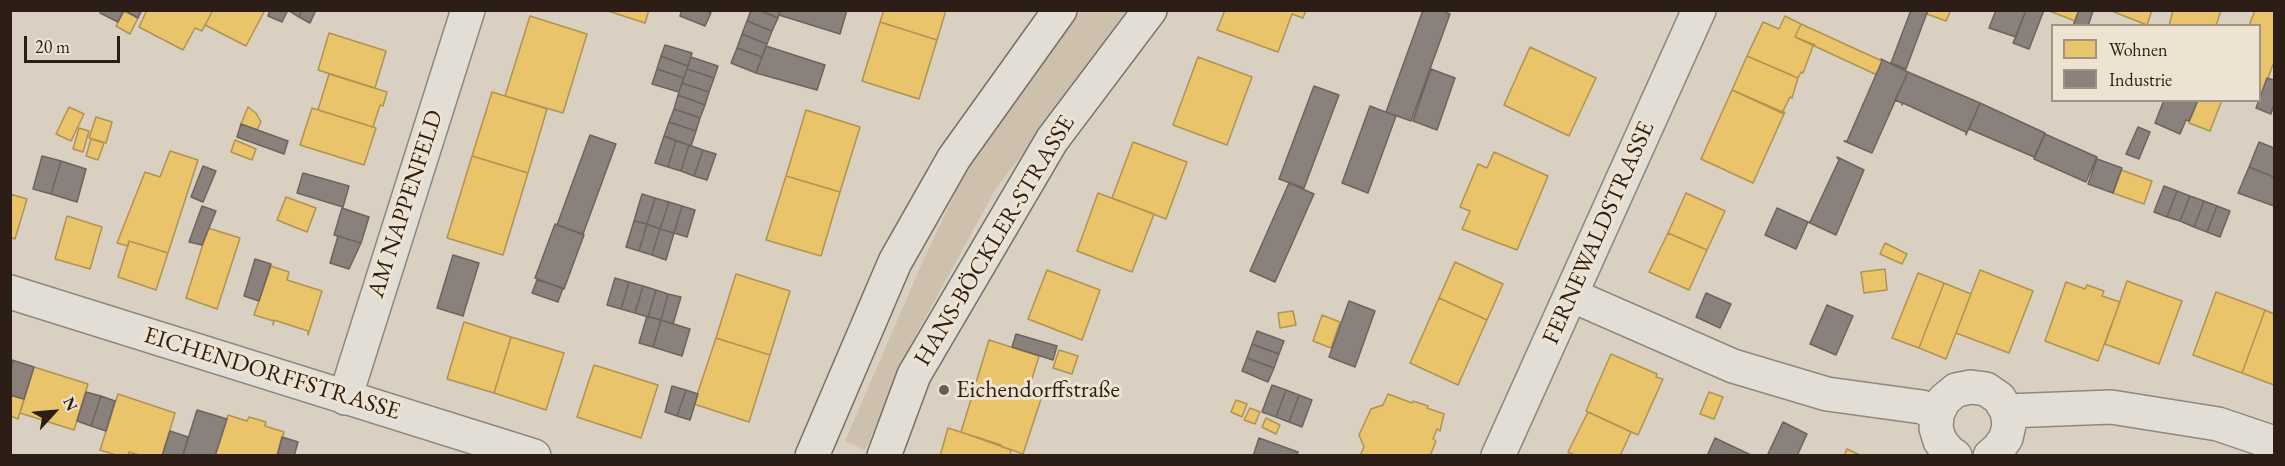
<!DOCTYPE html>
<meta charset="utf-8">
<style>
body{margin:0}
#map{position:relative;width:2285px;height:466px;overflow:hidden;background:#d9d0c1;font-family:"EB Garamond",serif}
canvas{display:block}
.frame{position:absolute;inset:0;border:12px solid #2c1d17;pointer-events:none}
.legend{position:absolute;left:2051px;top:24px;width:210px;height:78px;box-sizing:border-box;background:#ede3d0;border:2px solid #a09486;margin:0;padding:8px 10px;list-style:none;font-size:18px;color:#2c1d17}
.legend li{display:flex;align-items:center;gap:12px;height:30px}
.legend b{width:30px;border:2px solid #a09486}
.north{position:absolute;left:24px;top:382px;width:60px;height:60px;-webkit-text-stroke:4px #ede3d0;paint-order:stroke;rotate:64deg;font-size:16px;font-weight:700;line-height:24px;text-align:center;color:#2c1d17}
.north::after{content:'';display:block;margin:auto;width:21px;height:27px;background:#2c1d17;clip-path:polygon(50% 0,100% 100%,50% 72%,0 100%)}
.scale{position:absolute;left:24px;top:36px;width:96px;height:27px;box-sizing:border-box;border:3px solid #2c1d17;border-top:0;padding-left:8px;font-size:18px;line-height:21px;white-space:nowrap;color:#2c1d17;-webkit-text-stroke:4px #ede3d0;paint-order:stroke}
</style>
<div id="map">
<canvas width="2285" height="466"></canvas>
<div class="frame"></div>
<ul class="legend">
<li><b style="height:16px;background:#e9c46a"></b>Wohnen</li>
<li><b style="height:16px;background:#8a817c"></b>Industrie</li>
</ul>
<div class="north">N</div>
<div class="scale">20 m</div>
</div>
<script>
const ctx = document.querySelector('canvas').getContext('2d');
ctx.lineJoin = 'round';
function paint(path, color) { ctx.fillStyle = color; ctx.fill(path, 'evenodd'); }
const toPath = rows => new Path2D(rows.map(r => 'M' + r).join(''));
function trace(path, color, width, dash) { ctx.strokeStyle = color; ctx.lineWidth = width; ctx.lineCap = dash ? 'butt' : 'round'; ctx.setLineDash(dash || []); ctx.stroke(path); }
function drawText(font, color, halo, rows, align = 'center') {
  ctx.font = font + ' "EB Garamond",serif'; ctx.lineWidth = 6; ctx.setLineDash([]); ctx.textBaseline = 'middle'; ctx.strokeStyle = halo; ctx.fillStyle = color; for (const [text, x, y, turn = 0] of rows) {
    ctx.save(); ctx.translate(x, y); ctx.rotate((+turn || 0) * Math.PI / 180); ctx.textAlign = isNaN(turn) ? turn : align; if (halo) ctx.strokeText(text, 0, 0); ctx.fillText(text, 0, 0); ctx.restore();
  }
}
paint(toPath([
 [1081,11,1126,11,1045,124,995,190,917,333,865,450,845,441,923,261,964,174,1033,72]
]), '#cdc1ad');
const homes = toPath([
 [147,10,213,10,202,31,195,28,183,50,139,27,147,10],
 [213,10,265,10,246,46,205,25,213,10],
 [605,10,649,10,645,23,605,10],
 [884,10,946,10,937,40,880,22,884,10],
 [1225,10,1306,10,1303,18,1292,14,1278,52,1217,30,1225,10],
 [1928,10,1951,10,1946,21,1927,14,1928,10],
 [2047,10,2079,10,2075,21,2047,10],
 [2109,10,2152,10,2147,25,2109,10],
 [2173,10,2221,10,2216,26,2169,26,2173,10],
 [2255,10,2274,10,2274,62,2260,99,2260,26,2249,26,2255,10],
 [124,11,138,18,130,34,116,26,124,11],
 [530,16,587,34,563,113,505,96,530,16],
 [1785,16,1801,24,1795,37,1815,45,1813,46,1803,73,1801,72,1798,78,1747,56,1763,22,1779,29,1785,16],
 [880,22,937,40,919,99,862,81,880,22],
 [1801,24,1882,61,1877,75,1795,37,1801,24],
 [329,33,386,51,375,88,318,70,329,33],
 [1530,47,1596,78,1569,136,1504,105,1530,47],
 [1747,56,1798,78,1792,98,1790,97,1783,111,1785,113,1732,90,1747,56],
 [1198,57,1252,77,1227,145,1173,125,1198,57],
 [329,74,387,92,383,106,380,105,373,127,318,110,329,74],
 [1732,90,1784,114,1753,183,1701,159,1732,90],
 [492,92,547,109,528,173,472,156,492,92],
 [2198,100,2222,100,2210,131,2189,123,2198,100],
 [69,107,84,114,71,141,56,134,69,107],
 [248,107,256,113,261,122,257,130,241,124,248,107],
 [312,108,376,128,364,165,300,145,312,108],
 [806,110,860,127,840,192,786,176,806,110],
 [96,117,112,122,106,143,89,138,96,117],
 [79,128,89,131,83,152,73,149,79,128],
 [91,139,104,143,98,160,86,156,91,139],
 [235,140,256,149,252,160,231,152,235,140],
 [1133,142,1187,162,1166,219,1112,198,1133,142],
 [170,151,198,160,168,253,129,241,128,246,117,243,145,172,160,177,170,151],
 [1494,152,1548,176,1517,250,1462,229,1470,211,1460,207,1478,164,1487,168,1494,152],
 [472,156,528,173,503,255,447,238,472,156],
 [2121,170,2152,181,2144,204,2113,193,2121,170],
 [786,176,840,192,821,256,766,240,786,176],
 [1098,193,1154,214,1132,272,1077,251,1098,193],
 [1686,193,1725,211,1707,250,1668,233,1686,193],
 [10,194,27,199,15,239,10,237,10,194],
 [286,197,316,208,307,232,277,220,286,197],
 [67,216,102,227,90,269,55,259,67,216],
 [208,228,240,238,217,309,186,298,208,228],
 [1668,233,1707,250,1689,290,1649,272,1668,233],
 [129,241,168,253,156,290,118,277,129,241],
 [1885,243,1907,254,1902,264,1880,254,1885,243],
 [1455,262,1503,284,1487,320,1439,298,1455,262],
 [271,266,289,272,287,280,322,291,308,335,308,331,274,320,273,325,274,321,254,315,271,266],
 [1885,269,1887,290,1864,293,1861,272,1885,269],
 [1047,270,1100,290,1082,340,1028,319,1047,270],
 [1980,270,2033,291,2009,353,1956,333,1980,270],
 [1918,273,1944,283,1919,348,1892,338,1918,273],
 [736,274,790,291,770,355,716,338,736,274],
 [2127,281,2182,301,2159,364,2105,344,2127,281],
 [2066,282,2085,289,2087,285,2104,291,2102,296,2120,302,2098,361,2045,341,2066,282],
 [1944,283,1971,294,1946,359,1919,348,1944,283],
 [2216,292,2265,310,2242,373,2193,355,2216,292],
 [1439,298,1487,320,1458,385,1410,363,1439,298],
 [2265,310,2274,314,2274,385,2242,373,2265,310],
 [1293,311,1296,325,1280,328,1278,313,1293,311],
 [1322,315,1340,322,1331,348,1313,341,1322,315],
 [464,322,511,337,494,393,447,379,464,322],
 [511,337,564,353,546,410,494,393,511,337],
 [716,338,770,355,749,422,694,404,716,338],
 [989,340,1039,356,1028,392,1042,396,1023,454,961,432,989,340],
 [1059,350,1078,356,1072,374,1053,368,1059,350],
 [1611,354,1657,374,1656,377,1663,379,1638,435,1586,411,1611,354],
 [594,365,658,385,641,438,577,417,594,365],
 [34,367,88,384,74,430,20,413,34,367],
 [1709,392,1723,397,1714,419,1700,414,1709,392],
 [118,394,175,413,162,456,142,456,129,452,128,456,119,456,100,450,118,394],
 [1388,394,1412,403,1413,401,1428,406,1427,408,1444,414,1440,431,1437,429,1433,439,1436,441,1430,456,1360,456,1364,447,1359,435,1371,409,1383,405,1388,394],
 [10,395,24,399,18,419,10,416,10,395],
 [1236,400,1247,404,1242,417,1231,412,1236,400],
 [1250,408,1260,412,1255,424,1244,420,1250,408],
 [1588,412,1631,432,1620,456,1576,456,1568,452,1588,412],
 [228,415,247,421,249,417,266,422,265,426,284,432,277,456,215,456,228,415],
 [1266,418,1280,425,1276,434,1262,427,1266,418],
 [948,428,1001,445,1000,446,1011,450,1010,456,940,456,948,428],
 [1847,449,1862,456,1844,456,1847,449]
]);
paint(homes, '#e9c46a');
trace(homes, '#b09251', 1.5);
const industry = toPath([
 [101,10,124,10,118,22,100,13,101,10],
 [124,10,142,10,138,18,124,10],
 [270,10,288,10,282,22,268,16,270,10],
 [288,10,302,10,299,17,288,10],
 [302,10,316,10,310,23,299,17,302,10],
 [682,10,705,10,711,13,705,26,680,16,682,10],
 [751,10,759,10,778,18,772,31,747,21,751,10],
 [759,10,780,10,778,18,759,10],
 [780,10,847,10,840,34,779,15,780,10],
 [1423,10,1441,10,1450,14,1411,121,1386,112,1423,10],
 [1911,10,1928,10,1906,69,1891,63,1911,10],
 [1996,10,2026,10,2016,37,1989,28,1996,10],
 [2026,10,2044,10,2029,49,2013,43,2026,10],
 [2079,10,2093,11,2088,26,2073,26,2079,10],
 [747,21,772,31,767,44,742,34,747,21],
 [742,34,767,44,762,57,737,48,742,34],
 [665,45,692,53,688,66,661,56,665,45],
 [766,46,825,65,817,90,756,73,766,46],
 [737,48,762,57,756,73,731,63,737,48],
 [661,56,688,66,684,78,657,69,661,56],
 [691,57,718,66,714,78,687,69,691,57],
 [1881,59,1908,72,1872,153,1844,141,1847,141,1882,61,1881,59],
 [657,69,684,78,679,92,652,84,657,69],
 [687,69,714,78,709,92,682,83,687,69],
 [1431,69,1455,78,1437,130,1413,121,1431,69],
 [1908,72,1980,103,1966,135,1966,132,1903,103,1902,105,1902,103,1895,100,1908,72],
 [2267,78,2274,80,2274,104,2271,114,2256,108,2267,78],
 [682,83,709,92,705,105,678,95,682,83],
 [1314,86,1339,95,1304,188,1279,179,1314,86],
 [678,95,705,105,700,118,674,109,678,95],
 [2164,100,2198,100,2189,121,2186,120,2180,134,2155,123,2164,100],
 [1980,103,2045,133,2034,157,1969,129,1980,103],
 [1370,106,1396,116,1368,193,1342,183,1370,106],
 [674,109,700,118,696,131,669,122,674,109],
 [669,122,696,131,691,146,664,136,669,122],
 [241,124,288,141,284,154,237,137,241,124],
 [2138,127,2150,132,2139,159,2126,154,2138,127],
 [2045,134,2097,157,2086,182,2034,159,2045,134],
 [590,135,616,144,583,234,557,225,590,135],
 [664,136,676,141,668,167,655,163,664,136],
 [676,141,689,145,681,171,668,167,676,141],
 [2259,142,2274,148,2274,177,2249,167,2259,142],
 [689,145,703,150,694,176,681,171,689,145],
 [703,150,716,154,707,180,694,176,703,150],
 [42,156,61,161,51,194,33,189,42,156],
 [1837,157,1864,170,1836,235,1808,222,1810,222,1839,160,1837,157],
 [2097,159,2122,168,2113,193,2088,184,2097,159],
 [61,161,86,169,77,202,51,194,61,161],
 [203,166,216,171,203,202,191,197,203,166],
 [2249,167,2274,177,2274,206,2238,193,2249,167],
 [303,173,349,186,343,207,297,193,303,173],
 [1289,183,1314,194,1275,282,1250,271,1289,183],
 [2164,186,2177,191,2167,217,2154,212,2164,186],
 [2177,191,2190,196,2180,221,2167,217,2177,191],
 [642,194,655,198,647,224,634,221,642,194],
 [2190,196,2204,201,2194,227,2180,221,2190,196],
 [655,198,669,202,660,229,647,224,655,198],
 [2204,201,2217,206,2207,232,2194,227,2204,201],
 [669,202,682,206,674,233,660,229,669,202],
 [202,206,216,211,202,245,189,242,202,206],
 [682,206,695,210,687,237,674,233,682,206],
 [2217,206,2230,211,2220,237,2207,232,2217,206],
 [342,208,369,217,361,243,334,235,342,208],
 [1777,208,1808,222,1796,249,1765,235,1777,208],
 [634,221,647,224,639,251,626,247,634,221],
 [555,224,584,235,564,289,535,278,555,224],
 [647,224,660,229,652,255,639,251,647,224],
 [660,229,674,233,666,260,652,255,660,229],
 [338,236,361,243,349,269,330,263,338,236],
 [453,255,479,263,463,316,437,308,453,255],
 [255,259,271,264,259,301,244,296,255,259],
 [615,278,629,282,621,309,607,305,615,278],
 [537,280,563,288,558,302,532,293,537,280],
 [629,282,643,286,635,313,621,309,629,282],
 [643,286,656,290,648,317,635,313,643,286],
 [656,290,668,294,661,320,648,317,656,290],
 [1706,293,1731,304,1720,328,1696,317,1706,293],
 [668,294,681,297,673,324,661,320,668,294],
 [1349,301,1375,311,1355,367,1329,357,1349,301],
 [1827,305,1853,316,1836,355,1810,344,1827,305],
 [647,316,661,320,653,347,639,343,647,316],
 [661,320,690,329,682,356,653,347,661,320],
 [1257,331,1284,341,1279,354,1252,344,1257,331],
 [1016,334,1057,346,1053,360,1012,347,1016,334],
 [1252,344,1279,354,1274,368,1247,358,1252,344],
 [1247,358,1274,368,1268,382,1242,371,1247,358],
 [12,360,34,367,24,399,10,395,12,360],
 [1272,385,1286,390,1276,417,1262,412,1272,385],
 [672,386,686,390,677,416,665,412,672,386],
 [686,390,698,394,690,420,677,416,686,390],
 [1286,390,1299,395,1289,422,1276,417,1286,390],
 [86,392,101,396,91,426,77,421,86,392],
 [1299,395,1312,400,1302,427,1289,422,1299,395],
 [101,396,115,401,106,431,91,426,101,396],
 [197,410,227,419,215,456,183,455,197,410],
 [1783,422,1807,434,1797,456,1767,456,1783,422],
 [170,431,188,437,183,456,162,456,170,431],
 [282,437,298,442,294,456,277,456,282,437],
 [1259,438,1298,452,1297,456,1253,456,1259,438],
 [1715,438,1753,456,1707,456,1715,438]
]);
paint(industry, '#8a817c');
trace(industry, '#6e635e', 1.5);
const street = toPath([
 [10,292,534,456],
 [1571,295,1733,366,1827,394,1922,407,1937,414],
 [345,398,468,10],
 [2007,411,2111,407,2218,424,2274,443],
 [1498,456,1699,10],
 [1955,456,1949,452,1940,441,1936,428,1937,414,1944,400,1956,390,1971,387,1986,389,1999,398,2007,411,2009,425,2006,438,1998,449,1990,456]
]);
const secondary = toPath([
 [812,456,895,262,954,158,1060,10],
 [884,456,914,375,1052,140,1150,10]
]);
trace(street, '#8e877e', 36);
trace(secondary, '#766f67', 36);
trace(street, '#e2ded5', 33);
trace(secondary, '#e2ded5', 33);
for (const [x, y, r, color] of [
 [944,390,6,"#695c52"]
]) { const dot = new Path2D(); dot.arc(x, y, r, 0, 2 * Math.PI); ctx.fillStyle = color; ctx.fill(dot); trace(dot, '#ede3d0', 2); }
drawText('24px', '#2c1d17', '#ede3d0', [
 ["AM NAPPENFELD",406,204,-72],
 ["FERNEWALDSTRASSE",1599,233,-66],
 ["HANS-BÖCKLER-STRASSE",995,241,-59],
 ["EICHENDORFFSTRASSE",272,374,17]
]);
drawText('24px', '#2c1d17', '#ede3d0', [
 ["Eichendorffstraße",956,390]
], 'left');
</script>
